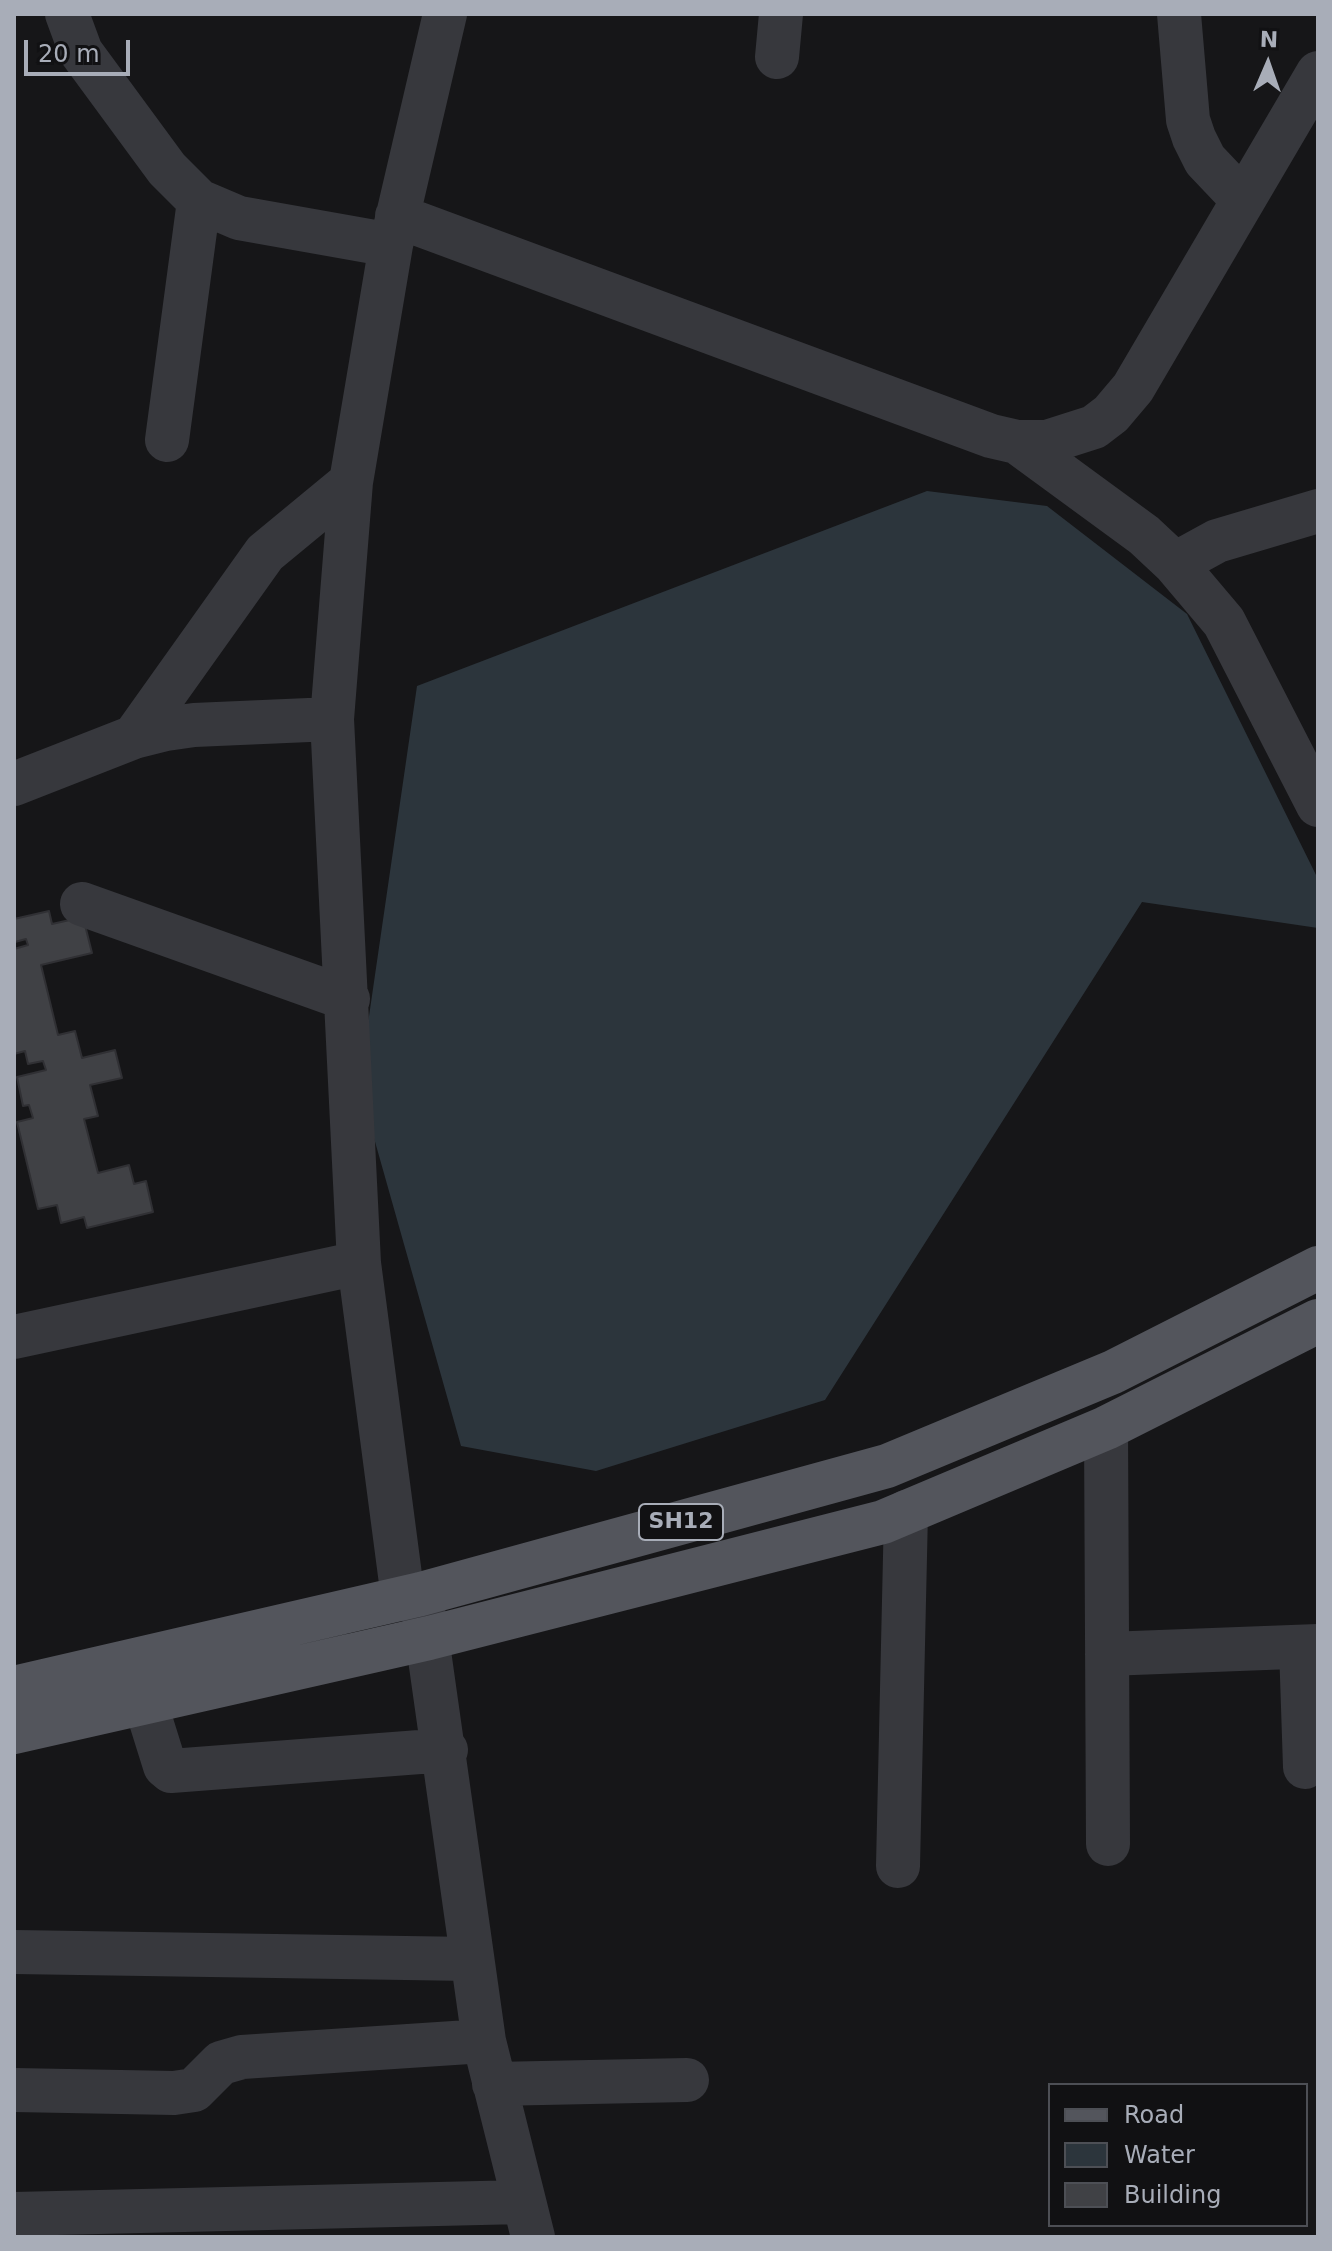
<!DOCTYPE html>
<style>
body{margin:0}
#map{position:relative;width:1332px;height:2251px;overflow:hidden;background:#161618;font-family:"DejaVu Sans",sans-serif}
canvas{display:block}
.frame{position:absolute;inset:0;border:16px solid #a8adb8;pointer-events:none}
.legend{position:absolute;left:1048px;top:2083px;width:260px;height:144px;box-sizing:border-box;background:#111113;border:2px solid #4d4f55;margin:0;padding:10px 14px;list-style:none;font-size:24px;color:#a8adb8}
.legend li{display:flex;align-items:center;gap:16px;height:40px}
.legend b{width:40px;border:2px solid #4d4f55}
.north{position:absolute;left:1228px;top:24px;width:80px;height:80px;-webkit-text-stroke:6px #111113;paint-order:stroke;rotate:2deg;font-size:22px;font-weight:700;line-height:32px;text-align:center;color:#a8adb8}
.north::after{content:'';display:block;margin:auto;width:28px;height:36px;background:#a8adb8;clip-path:polygon(50% 0,100% 100%,50% 72%,0 100%)}
.scale{position:absolute;left:24px;top:40px;width:106px;height:36px;box-sizing:border-box;border:4px solid #a8adb8;border-top:0;padding-left:10px;font-size:24px;line-height:28px;white-space:nowrap;color:#a8adb8;-webkit-text-stroke:6px #111113;paint-order:stroke}
</style>
<div id="map">
<canvas width="1332" height="2251"></canvas>
<div class="frame"></div>
<ul class="legend">
<li><b style="height:10px;background:#53555c"></b>Road</li>
<li><b style="height:22px;background:#2c353c"></b>Water</li>
<li><b style="height:22px;background:#404145"></b>Building</li>
</ul>
<div class="north">N</div>
<div class="scale">20 m</div>
</div>
<script>
const ctx = document.querySelector('canvas').getContext('2d');
ctx.lineJoin = 'round';
function paint(path, color) { ctx.fillStyle = color; ctx.fill(path, 'evenodd'); }
const toPath = rows => new Path2D(rows.map(r => 'M' + r).join(''));
function trace(path, color, width, dash) { ctx.strokeStyle = color; ctx.lineWidth = width; ctx.lineCap = dash ? 'butt' : 'round'; ctx.setLineDash(dash || []); ctx.stroke(path); }
function drawText(font, color, halo, rows, align = 'center') {
  ctx.font = font + ' "DejaVu Sans",sans-serif'; ctx.lineWidth = 8; ctx.setLineDash([]); ctx.textBaseline = 'middle'; ctx.strokeStyle = halo; ctx.fillStyle = color; for (const [text, x, y, turn = 0] of rows) {
    ctx.save(); ctx.translate(x, y); ctx.rotate((+turn || 0) * Math.PI / 180); ctx.textAlign = isNaN(turn) ? turn : align; if (halo) ctx.strokeText(text, 0, 0); ctx.fillText(text, 0, 0); ctx.restore();
  }
}
paint(toPath([
 [927,491,1047,506,1187,614,1318,879,1318,928,1142,902,825,1400,596,1471,461,1446,359,1085,417,686]
]), '#2c353c');
const building = toPath([
 [49,911,52,924,83,917,92,953,41,965,58,1035,75,1031,82,1058,115,1050,122,1078,90,1085,98,1116,84,1119,98,1173,129,1165,134,1184,146,1181,153,1212,87,1228,84,1217,61,1223,57,1205,38,1209,17,1122,33,1118,29,1105,23,1106,17,1077,46,1070,43,1061,28,1064,25,1051,14,1054,14,949,28,945,26,939,15,942,14,919,49,911]
]);
paint(building, '#404145');
trace(building, '#303034', 2);
trace(toPath([
 [67,14,81,52,167,169,199,201,239,218,391,245],
 [1179,14,1188,120,1194,138,1205,160,1242,199],
 [777,57,781,14],
 [397,216,991,436,1017,442,1047,442,1094,427,1111,414,1133,388,1318,73],
 [167,440,199,201],
 [1017,442,1144,535,1175,564,1224,622,1318,805],
 [1175,564,1217,541,1318,511],
 [134,737,265,553,351,482],
 [14,784,134,737,166,729,194,725,332,719],
 [82,904,348,999],
 [14,1337,359,1263],
 [1106,1428,1108,1844],
 [403,1598,359,1263,332,719,351,482,391,245,445,14],
 [422,1602,484,2041,533,2237],
 [1301,1647,1305,1767],
 [1107,1654,1318,1646],
 [145,1702,165,1766,171,1771,446,1750],
 [898,1866,906,1512],
 [14,1952,471,1959],
 [494,2084,687,2080],
 [14,2090,174,2093,194,2090,221,2063,242,2057,484,2041],
 [14,2214,523,2202]
]), '#37383d', 44);
trace(toPath([
 [14,1688,421,1594,887,1466,1113,1372,1318,1268],
 [14,1732,429,1638,883,1522,1106,1428,1318,1321]
]), '#53555c', 44);
for (const [x, y, w] of [
 [681,1522,84]
]) { const box = new Path2D(); box.roundRect(x - w / 2, y - 18, w, 36, 6); ctx.fillStyle = '#111113'; ctx.fill(box); trace(box, '#a8adb8', 2); }
drawText('bold 22px', '#a8adb8', null, [
 ["SH12",681,1522]
]);
</script>
